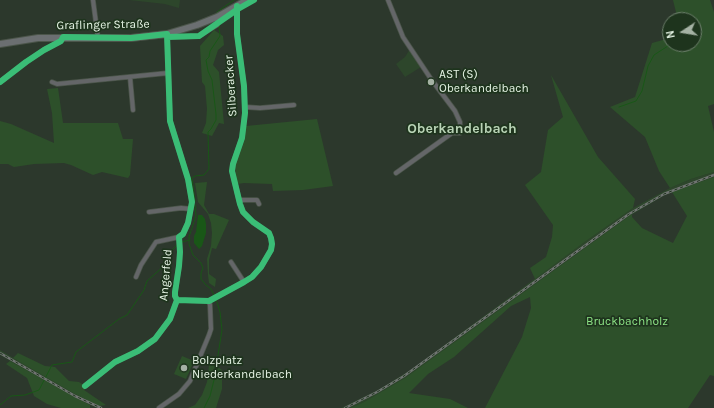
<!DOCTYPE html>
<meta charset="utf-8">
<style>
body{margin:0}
#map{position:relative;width:714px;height:408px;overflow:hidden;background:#2c382c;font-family:Karla,sans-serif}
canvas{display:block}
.north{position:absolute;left:662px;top:12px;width:40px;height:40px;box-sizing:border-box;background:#1e341d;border:1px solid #6e816d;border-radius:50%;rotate:258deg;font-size:11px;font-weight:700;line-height:16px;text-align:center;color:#e6f4e5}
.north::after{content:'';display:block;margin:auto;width:14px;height:18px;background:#a5b2a4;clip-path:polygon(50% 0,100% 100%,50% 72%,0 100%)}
</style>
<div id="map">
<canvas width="714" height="408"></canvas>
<div class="north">N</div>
</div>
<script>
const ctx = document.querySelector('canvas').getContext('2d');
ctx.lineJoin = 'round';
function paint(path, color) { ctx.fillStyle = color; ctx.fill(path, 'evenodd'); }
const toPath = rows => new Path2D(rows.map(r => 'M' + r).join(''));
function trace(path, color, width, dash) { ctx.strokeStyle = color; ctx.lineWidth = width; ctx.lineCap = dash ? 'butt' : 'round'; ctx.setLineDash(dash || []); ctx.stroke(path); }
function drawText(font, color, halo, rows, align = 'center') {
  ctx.font = font + ' Karla,sans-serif'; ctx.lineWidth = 3.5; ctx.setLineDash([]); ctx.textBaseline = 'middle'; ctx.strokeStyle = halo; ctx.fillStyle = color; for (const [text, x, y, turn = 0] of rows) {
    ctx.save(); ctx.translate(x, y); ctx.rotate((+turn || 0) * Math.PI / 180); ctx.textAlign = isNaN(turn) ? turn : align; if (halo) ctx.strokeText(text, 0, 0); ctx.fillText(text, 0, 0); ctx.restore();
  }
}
paint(toPath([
 [129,0,180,0,179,8,165,4],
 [410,49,421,67,405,77,396,64,405,57],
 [714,172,714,177,665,195,628,217,405,378,364,402,350,408,341,408,378,390,412,369,586,241,633,208,670,188,691,179],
 [0,350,73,393,104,408,97,408,90,405,68,394,0,355]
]), '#2d462b');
paint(toPath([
 [673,0,710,0,714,12,714,104,708,106,714,132,714,172,691,179,670,188,659,171,645,137,610,107,635,97,652,43,670,38,670,44,694,44,694,20,678,20],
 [214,30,223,36,224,45,218,50,213,65,219,72,224,124,219,123,212,136,202,133,206,123,207,109,205,86,202,82,200,46],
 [551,75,598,157,635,199,633,208,586,241,535,279,530,268,546,257,552,237,553,225,525,185,541,172,548,130,563,117],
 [58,88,63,123,118,123,123,139,133,139,130,175,128,178,102,172,93,175,71,165,64,163,34,164,14,167,8,164,0,164,0,121,11,124,54,143,52,113,47,89],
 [317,119,333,186,303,190,273,191,272,184,244,183,237,184,235,165,245,139,246,126],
 [714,177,714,376,710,375,688,408,485,408,522,337,531,308,530,297,511,306,454,357,428,374,409,393,450,399,468,408,350,408,364,402,405,378,632,214,632,217,642,228,673,243,687,216,672,192],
 [207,182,204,205,209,214,214,214,229,220,216,249,212,248,209,260,209,274,216,279,215,287,209,283,208,275,207,259,211,246,212,233,211,223,208,214,198,202,195,183],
 [18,353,45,366,55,367,69,381,79,382,85,386,84,390,106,405,99,406,73,393,13,358],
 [182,356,194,361,186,379,174,374],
 [10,361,90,405,90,408,61,408,47,404,34,396,27,378,6,364],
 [214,364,222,370,222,389,216,408,188,408,195,405,202,395,207,382,209,365]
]), '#2d502a');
paint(toPath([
 [198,215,202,215,205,219,206,224,206,233,202,246,199,249,194,243,194,236,196,232]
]), '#195717');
trace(toPath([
 [217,13,217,12,234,0],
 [619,107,636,101,642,91,648,66,654,55,671,44],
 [195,201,192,178,195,176,204,175,209,169,208,132,211,129,216,120,216,114,212,80,208,71,206,60,209,57,210,51,220,36,219,25],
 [195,205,196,216,189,237,189,244,193,255,201,263,203,268,201,273,201,279,206,285,211,289,214,295],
 [182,242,190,240],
 [0,405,11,396,25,395,39,390,52,365,72,362,76,352,119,319,127,315,144,290,147,281,164,266,169,260,172,250,177,245],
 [204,408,210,396,214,380,222,330,220,312,216,299]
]), '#195717', 1);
const street = toPath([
 [93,0,98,38],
 [388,0,403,37,431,79,455,111,460,122,460,125,452,133,396,173],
 [167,37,199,36,217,25,217,17],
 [130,77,133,110],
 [0,82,26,62,44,50,61,41,63,38],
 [52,82,57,84,168,73],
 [245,107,260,108,294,105],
 [452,133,460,133,460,125],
 [239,200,257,200,259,204],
 [149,212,181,208,191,209],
 [231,262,244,282],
 [136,277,141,265,156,242,179,237],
 [177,300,209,301,244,282,252,277,261,267,271,250,272,244,271,238,269,233,253,222,243,212,240,204,232,171,233,164,242,138,245,113,244,86,237,34,237,6],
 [85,386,115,362,138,351,155,339,170,319,177,300,175,296,175,292,179,266,180,252,179,237,183,234,188,223,192,202,188,179,170,121,167,34],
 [159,408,179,394,190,381,209,335,211,329,210,305,209,301]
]);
const primary = toPath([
 [0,44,38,38,131,38,167,34,197,25,217,17,247,0]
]);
trace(street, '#4b554a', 5.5);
trace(primary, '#4b554a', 8);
trace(street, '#646668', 4);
trace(primary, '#6b6f71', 6);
const rail = toPath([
 [0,353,75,396,101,408],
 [345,408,377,392,404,376,629,214,664,194,714,175]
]);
trace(rail, '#707472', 2.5);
trace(rail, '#1e341d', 1, [3]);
trace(toPath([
 [167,37,199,36,238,9,254,0],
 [0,82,26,62,44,50,61,41,63,37,131,38,167,34,170,121,188,179,192,202,188,223,183,234,179,237,180,252,179,266,175,292,175,296,177,300,170,319,155,339,138,351,115,362,85,386],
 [177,300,209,301,244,282,252,277,261,267,271,250,272,244,271,238,269,233,253,222,243,212,240,204,232,171,233,164,242,138,245,113,244,86,237,34,237,6]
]), '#3abd76', 6);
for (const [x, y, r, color] of [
 [431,82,4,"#a5b2a4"],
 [184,368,4,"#a5b2a4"]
]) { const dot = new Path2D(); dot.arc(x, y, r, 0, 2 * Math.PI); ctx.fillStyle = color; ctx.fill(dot); trace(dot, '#1e341d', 1.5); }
drawText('12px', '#e6f4e5', '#1e341d', [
 ["Graflinger Straße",103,25,-1],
 ["Silberacker",231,86,-94],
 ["Angerfeld",166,275,-85]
]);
drawText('12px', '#e6f4e5', '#1e341d', [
 ["AST (S)",439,75],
 ["Oberkandelbach",439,89],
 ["Bolzplatz",192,361],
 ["Niederkandelbach",192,375]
], 'left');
drawText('12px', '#8de386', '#1e341d', [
 ["Bruckbachholz",627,322]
]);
drawText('bold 14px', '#b9d3b6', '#1e341d', [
 ["Oberkandelbach",462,129]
]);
</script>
